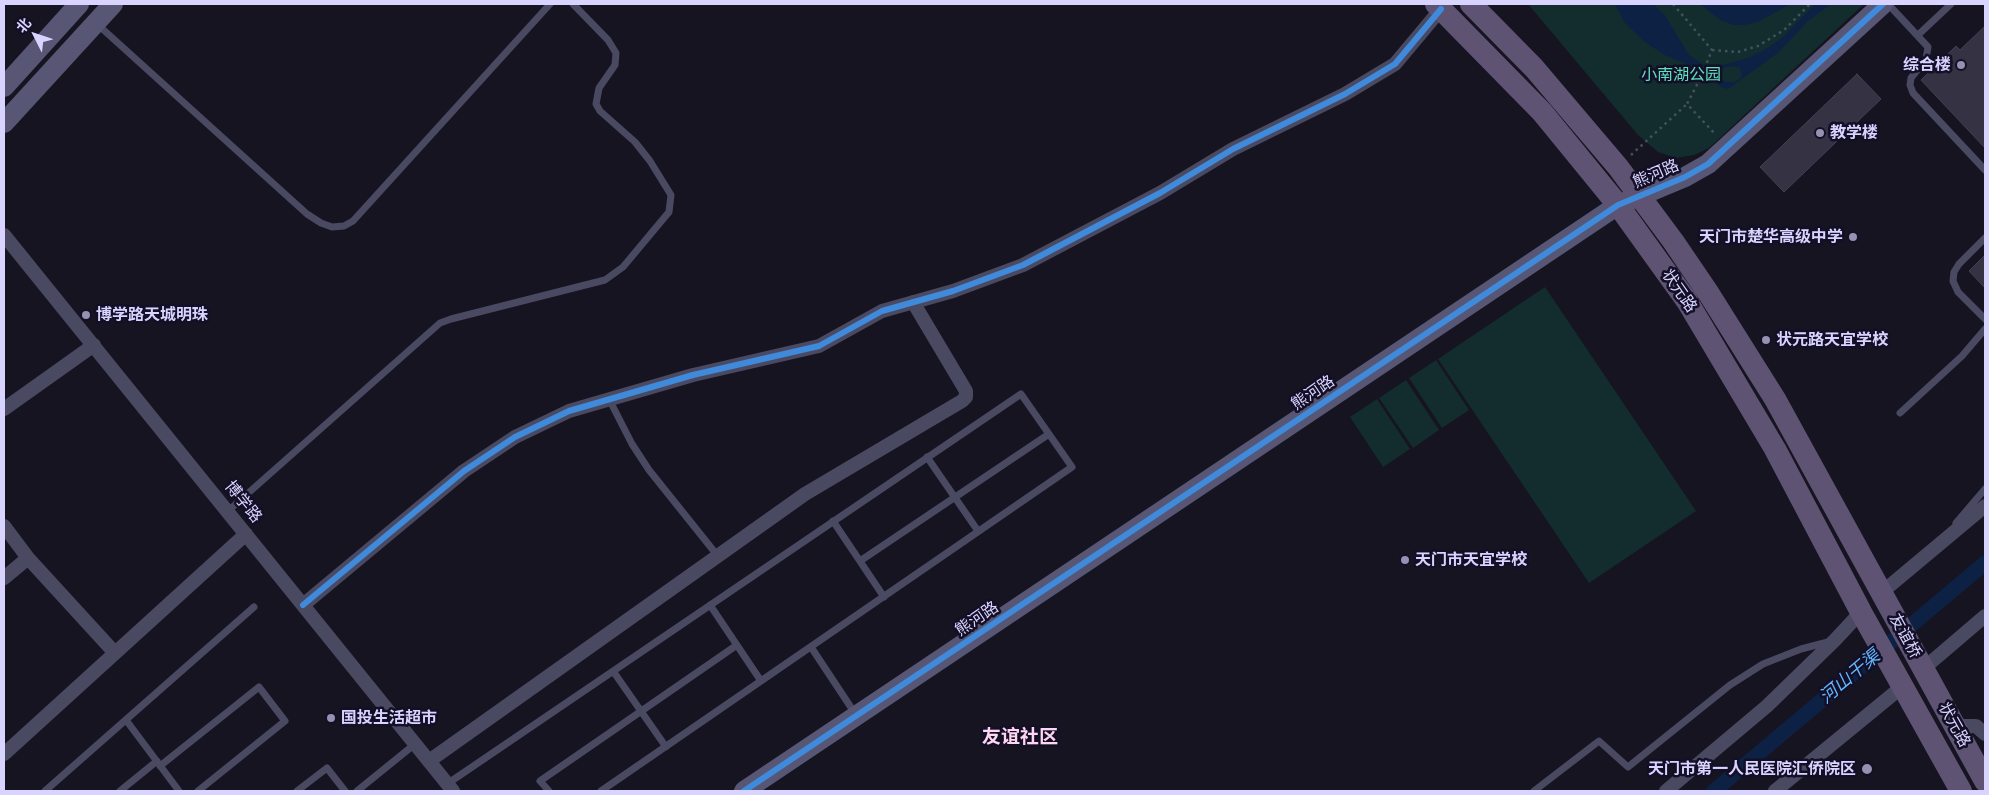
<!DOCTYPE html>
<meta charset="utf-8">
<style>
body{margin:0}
#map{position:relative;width:1989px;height:795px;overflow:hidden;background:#161421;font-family:"Work Sans","Noto Sans SC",sans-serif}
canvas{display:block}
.frame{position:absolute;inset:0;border:5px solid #d9d4ff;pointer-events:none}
.north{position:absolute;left:10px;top:10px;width:50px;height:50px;-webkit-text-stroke:4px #130f26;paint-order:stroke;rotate:311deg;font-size:14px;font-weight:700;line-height:20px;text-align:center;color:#d9d4ff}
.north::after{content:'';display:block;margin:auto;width:18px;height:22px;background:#d9d4ff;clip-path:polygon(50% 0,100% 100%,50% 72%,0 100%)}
</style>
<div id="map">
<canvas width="1989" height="795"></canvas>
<div class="frame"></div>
<div class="north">北</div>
</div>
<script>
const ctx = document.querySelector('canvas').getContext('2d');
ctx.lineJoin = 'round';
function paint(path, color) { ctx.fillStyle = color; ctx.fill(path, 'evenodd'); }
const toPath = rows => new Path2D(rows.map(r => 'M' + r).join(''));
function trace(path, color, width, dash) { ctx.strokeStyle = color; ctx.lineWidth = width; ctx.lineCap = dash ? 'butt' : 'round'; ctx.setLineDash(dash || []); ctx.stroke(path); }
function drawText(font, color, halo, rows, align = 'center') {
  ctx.font = font + ' "Work Sans","Noto Sans SC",sans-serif'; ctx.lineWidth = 5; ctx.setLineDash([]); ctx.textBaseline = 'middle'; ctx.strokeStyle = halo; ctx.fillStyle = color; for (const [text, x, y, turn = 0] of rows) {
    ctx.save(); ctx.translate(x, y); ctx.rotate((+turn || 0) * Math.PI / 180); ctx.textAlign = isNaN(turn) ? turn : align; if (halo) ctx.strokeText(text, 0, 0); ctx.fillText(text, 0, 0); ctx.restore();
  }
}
paint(toPath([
 [1528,4,1864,4,1709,148,1694,155,1676,158,1658,152,1638,135],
 [1545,287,1696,511,1589,583,1438,359],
 [1436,360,1469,410,1442,428,1409,378],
 [1406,380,1439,430,1413,448,1379,398],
 [1377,399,1410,449,1383,467,1350,417]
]), '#132c2d');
paint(toPath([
 [1615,4,1653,4,1664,14,1689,55,1702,64,1715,67,1748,58,1766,49,1782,38,1815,4,1831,4,1808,21,1779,52,1728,89,1721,87,1706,72,1665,55,1645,42,1625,23],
 [1734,66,1740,68,1742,77,1735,82,1725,82,1721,78,1721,71,1725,67],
 [1700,4,1790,4,1760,21,1745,25,1733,25,1720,20]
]), '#0d2144');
trace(toPath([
 [1714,791,1985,563]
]), '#0d2144', 15);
const building = toPath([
 [1985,26,1985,148,1921,80,1956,46,1960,50,1985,26],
 [1857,74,1881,99,1784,192,1760,167,1857,74],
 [1985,255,1985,288,1969,271,1985,255]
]);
paint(building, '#343243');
trace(building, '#433f54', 1);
trace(toPath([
 [1673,4,1712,50,1701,77,1687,104,1715,134],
 [1712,50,1738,52,1758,46,1784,30,1810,4],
 [1631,155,1687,104]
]), '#44505f', 2.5, [2.5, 4]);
trace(toPath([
 [1888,4,1928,47,1926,59,1911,78,1910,85,1913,93,1985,170],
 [97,24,307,214,321,223,332,227,344,226,353,221,550,4],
 [1918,35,1951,4],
 [1985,238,1959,264,1954,272,1953,281,1958,292,1985,319],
 [609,399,632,444,649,470,717,555],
 [1900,413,1962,356,1985,329],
 [927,457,978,531],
 [228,511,440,323,451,319,605,280,623,267,669,212,671,195,650,161,635,142,600,111,596,104,599,88,615,65,616,53,608,40,573,4],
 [833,521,884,597],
 [1956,523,1985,489],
 [860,561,1049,434],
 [710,605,761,681],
 [811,647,856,715],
 [613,671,666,747],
 [126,720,179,791],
 [160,766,259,687,285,721,198,791],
 [447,784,1021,394,1072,467,601,791],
 [45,791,254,607],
 [120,791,157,761],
 [297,791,327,768,345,791],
 [357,791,415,744],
 [549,791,540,781,737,645],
 [1534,791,1599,741,1628,767,1730,685,1763,664,1801,649,1828,642]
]), '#4a4962', 7);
trace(toPath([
 [4,235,453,791],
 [4,409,94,345],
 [4,526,28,558,4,578],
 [28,558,115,653],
 [1881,593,1985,506],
 [303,605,464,471,515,437,569,411,693,375,819,346,882,311,953,291,1023,265,1160,193,1233,149,1345,94,1395,64,1441,9],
 [1923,669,1985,616],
 [1955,726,1976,726,1985,734],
 [4,754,246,534],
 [429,761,805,494,962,401,966,397,966,391,913,302],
 [1666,791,1767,706,1835,640,1861,612],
 [1775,791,1903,686]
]), '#4a4962', 14);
trace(toPath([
 [4,87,79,4],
 [4,123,113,4],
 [744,791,1618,205,1685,177,1708,164,1883,4]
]), '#575674', 20);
trace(toPath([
 [1436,4,1542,112,1618,205,1687,301,1775,449,1861,612,1961,791],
 [1471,4,1534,68,1618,167,1673,241,1709,294,1775,399,1985,781]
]), '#5e5373', 22);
trace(toPath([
 [303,605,464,471,515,437,569,411,693,375,819,346,882,311,953,291,1023,265,1160,193,1233,149,1345,94,1395,64,1441,9],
 [744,791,1618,205,1685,177,1708,164,1883,4]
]), '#408adc', 6);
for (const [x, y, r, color] of [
 [1961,65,5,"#9591b1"],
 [1820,133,5,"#9591b1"],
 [1853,237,5,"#9591b1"],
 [86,315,5,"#9591b1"],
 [1766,340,5,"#9591b1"],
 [1405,560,5,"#9591b1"],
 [331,718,5,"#9591b1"],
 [1867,769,6,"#9591b1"]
]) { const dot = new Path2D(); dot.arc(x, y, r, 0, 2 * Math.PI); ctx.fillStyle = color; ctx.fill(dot); trace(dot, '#130f26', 2); }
drawText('bold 16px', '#d9d4ff', '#130f26', [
 ["综合楼",1951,65,"right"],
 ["教学楼",1830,133],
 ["天门市楚华高级中学",1843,237,"right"],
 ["博学路天城明珠",96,315],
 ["状元路天宜学校",1776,340],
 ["天门市天宜学校",1415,560],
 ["国投生活超市",341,718],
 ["天门市第一人民医院汇侨院区",1856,769,"right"]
], 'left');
drawText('16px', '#5fe0c0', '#130f26', [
 ["小南湖公园",1681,75]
]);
drawText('16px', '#d9d4ff', '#130f26', [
 ["熊河路",1656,174,-23],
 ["状元路",1679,291,55],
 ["熊河路",1313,393,-34],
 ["博学路",243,502,51],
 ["熊河路",977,619,-34],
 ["友谊桥",1905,636,61],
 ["状元路",1954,725,61]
]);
drawText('italic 18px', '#62b6ff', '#130f26', [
 ["河山干渠",1850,677,-40]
]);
drawText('bold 19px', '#ffd6f0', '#130f26', [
 ["友谊社区",1020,737]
]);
</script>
